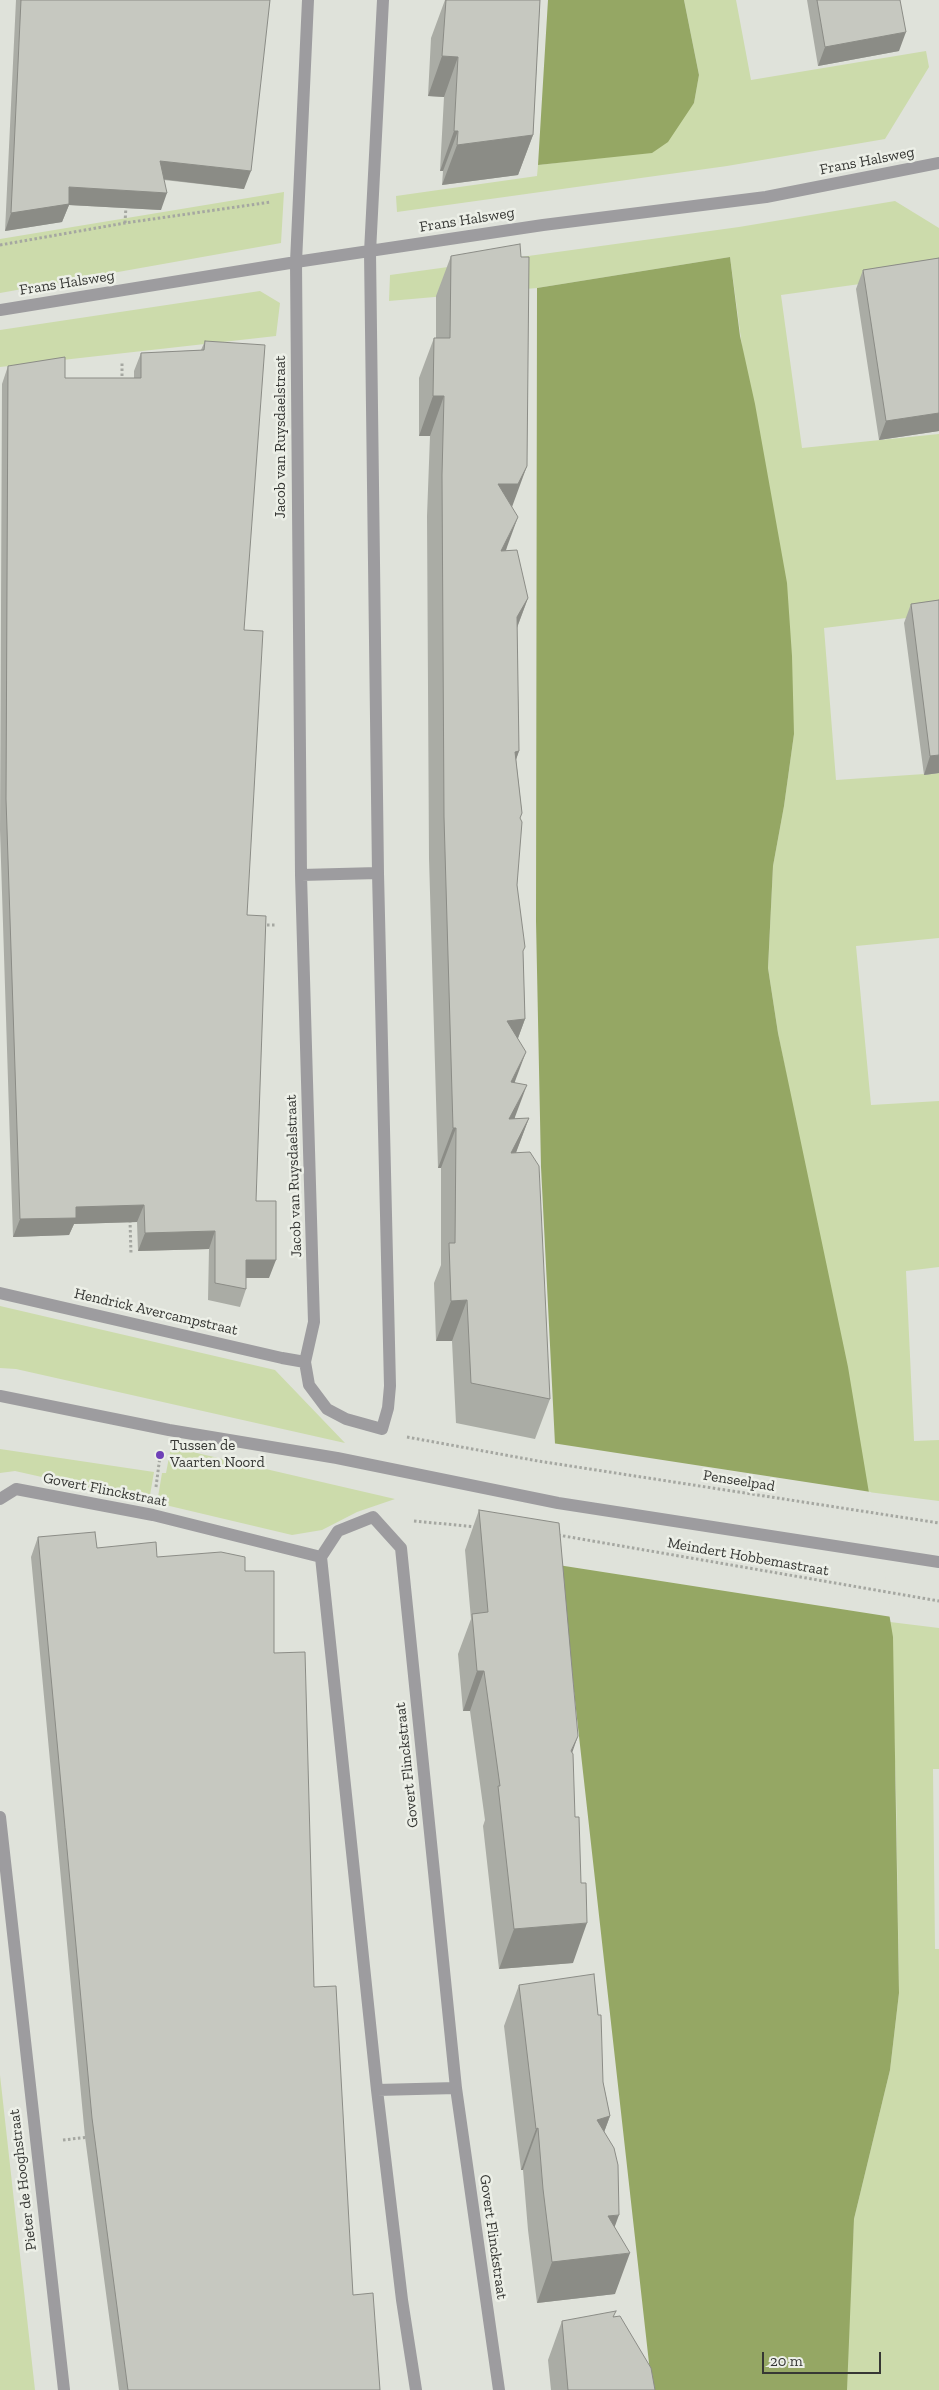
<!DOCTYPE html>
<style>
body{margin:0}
#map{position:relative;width:939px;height:2390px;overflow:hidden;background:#dfe2da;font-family:"Zilla Slab",serif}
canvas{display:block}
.scale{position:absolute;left:762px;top:2352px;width:119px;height:22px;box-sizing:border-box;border:2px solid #363734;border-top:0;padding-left:6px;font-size:15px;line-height:18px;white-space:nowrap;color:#363734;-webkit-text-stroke:4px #ecefe7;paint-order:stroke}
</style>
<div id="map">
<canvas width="939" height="2390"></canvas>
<div class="scale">20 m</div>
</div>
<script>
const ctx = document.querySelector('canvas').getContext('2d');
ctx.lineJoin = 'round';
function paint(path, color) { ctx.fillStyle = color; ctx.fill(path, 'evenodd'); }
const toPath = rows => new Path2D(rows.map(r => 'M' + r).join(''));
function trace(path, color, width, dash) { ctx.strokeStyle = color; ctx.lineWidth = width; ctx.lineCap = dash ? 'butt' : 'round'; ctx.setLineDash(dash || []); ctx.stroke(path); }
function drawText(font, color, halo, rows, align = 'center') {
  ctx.font = font + ' "Zilla Slab",serif'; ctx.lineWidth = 5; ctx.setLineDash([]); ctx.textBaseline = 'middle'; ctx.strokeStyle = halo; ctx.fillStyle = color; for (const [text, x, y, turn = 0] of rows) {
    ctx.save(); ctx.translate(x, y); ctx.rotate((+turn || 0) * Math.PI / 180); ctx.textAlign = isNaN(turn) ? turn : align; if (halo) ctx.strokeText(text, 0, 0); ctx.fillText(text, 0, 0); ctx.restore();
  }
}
paint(toPath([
 [684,0,736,0,751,80,926,51,929,67,885,139,727,166,397,212,396,196,537,176,538,165,653,152,694,103,699,75],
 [284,192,281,243,0,293,0,239],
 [895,201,939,228,939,273,781,295,802,448,939,434,939,614,824,628,836,780,939,773,939,938,856,946,871,1105,939,1101,939,1267,906,1271,914,1441,939,1440,939,1501,868,1492,778,1033,768,968,773,866,784,806,794,734,730,257,537,288,389,301,390,275,739,227],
 [260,291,280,303,276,336,0,367,0,330],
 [0,1306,275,1370,345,1443,16,1369,0,1368],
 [171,1447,395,1499,357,1512,322,1530,292,1535,157,1503,162,1473,166,1473],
 [0,1449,154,1472,149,1501,15,1471,0,1473],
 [890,1622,939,1628,939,1769,933,1769,935,1949,939,1949,939,2390,847,2390,846,2383,854,2219,890,2070,899,1993,896,1789],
 [0,2075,35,2390,0,2390]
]), '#ccdbab');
paint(toPath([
 [548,0,684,0,699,75,694,103,668,142,652,153,538,165],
 [730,257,740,336,755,404,787,583,792,656,794,734,784,806,773,866,768,968,778,1033,848,1367,893,1637,899,1993,890,2070,854,2219,847,2390,652,2390,560,1566,577,1537,572,1483,555,1444,541,1167,536,921,537,288]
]), '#95a764');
paint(toPath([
 [552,1443,871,1492,892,1617,558,1565,574,1536,569,1484]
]), '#dfe2da');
trace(toPath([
 [125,223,126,206],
 [0,245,125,223,271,202],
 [122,381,122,362],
 [262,925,275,925],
 [130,1220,131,1254],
 [407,1437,538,1461,939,1523],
 [156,1487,160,1456],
 [414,1521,477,1527],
 [558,1535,939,1601],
 [63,2140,89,2137]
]), '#a5a7a1', 3, [2.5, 2.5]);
trace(toPath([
 [0,1396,169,1430,337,1458,558,1503,939,1562]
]), '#9d9c9f', 12);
trace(toPath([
 [308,0,296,262,301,875,314,1322,305,1362,309,1385,327,1409,346,1419,382,1429,388,1408,390,1386,378,873,370,252,383,0],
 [0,310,296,262,543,225,766,197,939,163],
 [301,875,378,873],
 [0,1293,282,1358,305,1362],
 [0,1499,16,1489,153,1515,321,1557],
 [0,1817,64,2390],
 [377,2090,456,2088],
 [416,2390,402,2300,377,2090,321,1557,338,1531,373,1517,401,1548,456,2088,499,2390]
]), '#9d9c9f', 12);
paint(toPath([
 [16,0,270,0,244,189,164,180,161,210,69,205,62,222,5,231],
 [445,0,540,0,533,135,518,175,442,185,443,171,440,171,444,97,428,96,431,38],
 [807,0,900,0,899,51,818,66],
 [451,256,512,507,506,551,528,598,517,628,519,751,516,759,522,813,520,818,517,885,523,953,525,1019,518,1038,515,1082,515,1119,529,1118,516,1152,550,1399,535,1439,456,1423,452,1341,436,1341,434,1283,441,1265,441,1168,438,1168,429,858,427,516,430,436,419,436,419,378,434,338,436,338,436,296],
 [939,258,939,431,879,440,856,289,863,270],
 [205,341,244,630,247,915,256,1201,269,1278,246,1278,246,1289,240,1307,208,1300,209,1249,138,1251,137,1222,74,1224,69,1235,13,1237,0,830,2,384,8,366,65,378,134,378,134,371,141,353,201,350],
 [939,600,939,773,924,775,904,623,911,604],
 [479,1510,572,1753,573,1963,499,1969,483,1826,485,1820,470,1711,463,1711,458,1654,471,1619,465,1550],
 [38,1537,97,1548,245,1571,274,1653,314,1987,353,2295,380,2390,119,2390,85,2137,31,1557],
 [519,1985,603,2082,610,2116,604,2132,615,2228,615,2294,537,2303,528,2230,523,2170,521,2170,504,2026],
 [614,2317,655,2390,551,2390,548,2360,562,2321]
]), '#aaaca5');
paint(toPath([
 [906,32,899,51,818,66,825,47],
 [442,56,458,57,444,97,428,96],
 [454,131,458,131,443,171,440,171],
 [533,135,518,175,442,185,457,145],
 [160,161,251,171,244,189,153,178],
 [69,187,167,193,161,210,69,205,62,222,5,231,11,213],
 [433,396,444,396,430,436,419,436],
 [939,413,939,431,879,440,886,421],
 [527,466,512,507,498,484],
 [518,517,503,558,501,551],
 [528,598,513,638,517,617],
 [519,751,505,792,515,752],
 [939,755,939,773,924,775,930,756],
 [525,1019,510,1060,507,1021],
 [526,1052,511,1092,511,1082],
 [527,1085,512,1125,509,1119],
 [529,1118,514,1158,511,1153],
 [453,1128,456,1128,441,1168,438,1168],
 [144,1205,137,1222,74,1224,69,1235,13,1237,20,1219,76,1207],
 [215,1231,209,1249,138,1251,145,1233],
 [246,1260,276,1260,269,1278,240,1278],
 [467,1300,452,1341,436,1341,451,1301],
 [477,1671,484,1671,470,1711,463,1711],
 [578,1736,564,1776,571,1751],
 [587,1923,573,1963,499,1969,514,1929],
 [610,2116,595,2157,597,2120],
 [538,2128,523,2170,521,2170,536,2129],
 [619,2215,604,2256,630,2253,615,2294,537,2303,552,2262,608,2216]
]), '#8b8c86');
const building = toPath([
 [21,0,270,0,251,171,160,161,167,193,69,187,69,204,11,213,21,0],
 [446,0,540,0,533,135,457,145,458,131,454,131,458,57,442,56,446,0],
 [817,0,900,0,906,32,825,47,817,0],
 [520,244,521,257,529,257,527,466,518,484,498,484,518,517,501,551,517,550,528,598,517,617,519,751,515,752,522,813,520,818,522,822,517,885,525,947,523,951,525,1019,507,1021,526,1052,511,1082,527,1085,509,1119,529,1118,511,1153,530,1152,539,1166,550,1399,471,1383,467,1300,451,1301,449,1243,455,1243,456,1128,453,1128,444,817,442,475,444,396,433,396,434,338,450,338,451,256,520,244],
 [939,258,939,413,886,421,863,270,939,258],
 [205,341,265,345,244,630,263,631,247,915,266,916,256,1201,276,1201,276,1260,246,1260,246,1289,215,1283,215,1231,145,1233,144,1205,76,1207,76,1218,20,1219,6,799,8,366,65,357,65,378,141,378,141,353,204,350,205,341],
 [939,600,939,755,930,756,911,604,939,600],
 [479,1510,559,1523,578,1736,571,1751,573,1754,575,1817,579,1817,581,1883,586,1883,587,1923,514,1929,498,1786,500,1786,484,1671,477,1671,472,1614,488,1612,479,1510],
 [95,1532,97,1548,156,1542,157,1557,221,1552,245,1557,245,1571,274,1571,274,1653,305,1652,314,1987,336,1986,353,2295,373,2293,380,2390,128,2390,92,2118,38,1537,95,1532],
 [594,1974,598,2015,601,2015,603,2082,610,2116,597,2120,614,2148,618,2165,619,2215,608,2216,630,2253,552,2262,543,2189,538,2128,536,2129,519,1985,594,1974],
 [616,2311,613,2317,620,2316,651,2368,655,2390,568,2390,562,2321,616,2311]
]);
paint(building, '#c6c8c0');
trace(building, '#8b8c86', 1);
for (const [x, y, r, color] of [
 [160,1455,5,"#6f40b7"]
]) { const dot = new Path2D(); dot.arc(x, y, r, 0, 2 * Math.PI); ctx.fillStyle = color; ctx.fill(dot); trace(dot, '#ecefe7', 2); }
drawText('15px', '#363734', '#ecefe7', [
 ["Frans Halsweg",867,161,-11],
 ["Frans Halsweg",467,220,-9],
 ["Frans Halsweg",67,283,-9],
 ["Jacob van Ruysdaelstraat",281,437,-90],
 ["Jacob van Ruysdaelstraat",294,1176,-92],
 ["Hendrick Avercampstraat",156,1312,13],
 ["Penseelpad",739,1481,9],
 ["Govert Flinckstraat",105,1490,11],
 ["Meindert Hobbemastraat",748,1557,10],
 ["Govert Flinckstraat",407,1765,-96],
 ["Pieter de Hooghstraat",23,2180,-97],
 ["Govert Flinckstraat",493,2237,82]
]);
drawText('15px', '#363734', '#ecefe7', [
 ["Tussen de",170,1446],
 ["Vaarten Noord",170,1463]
], 'left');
</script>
